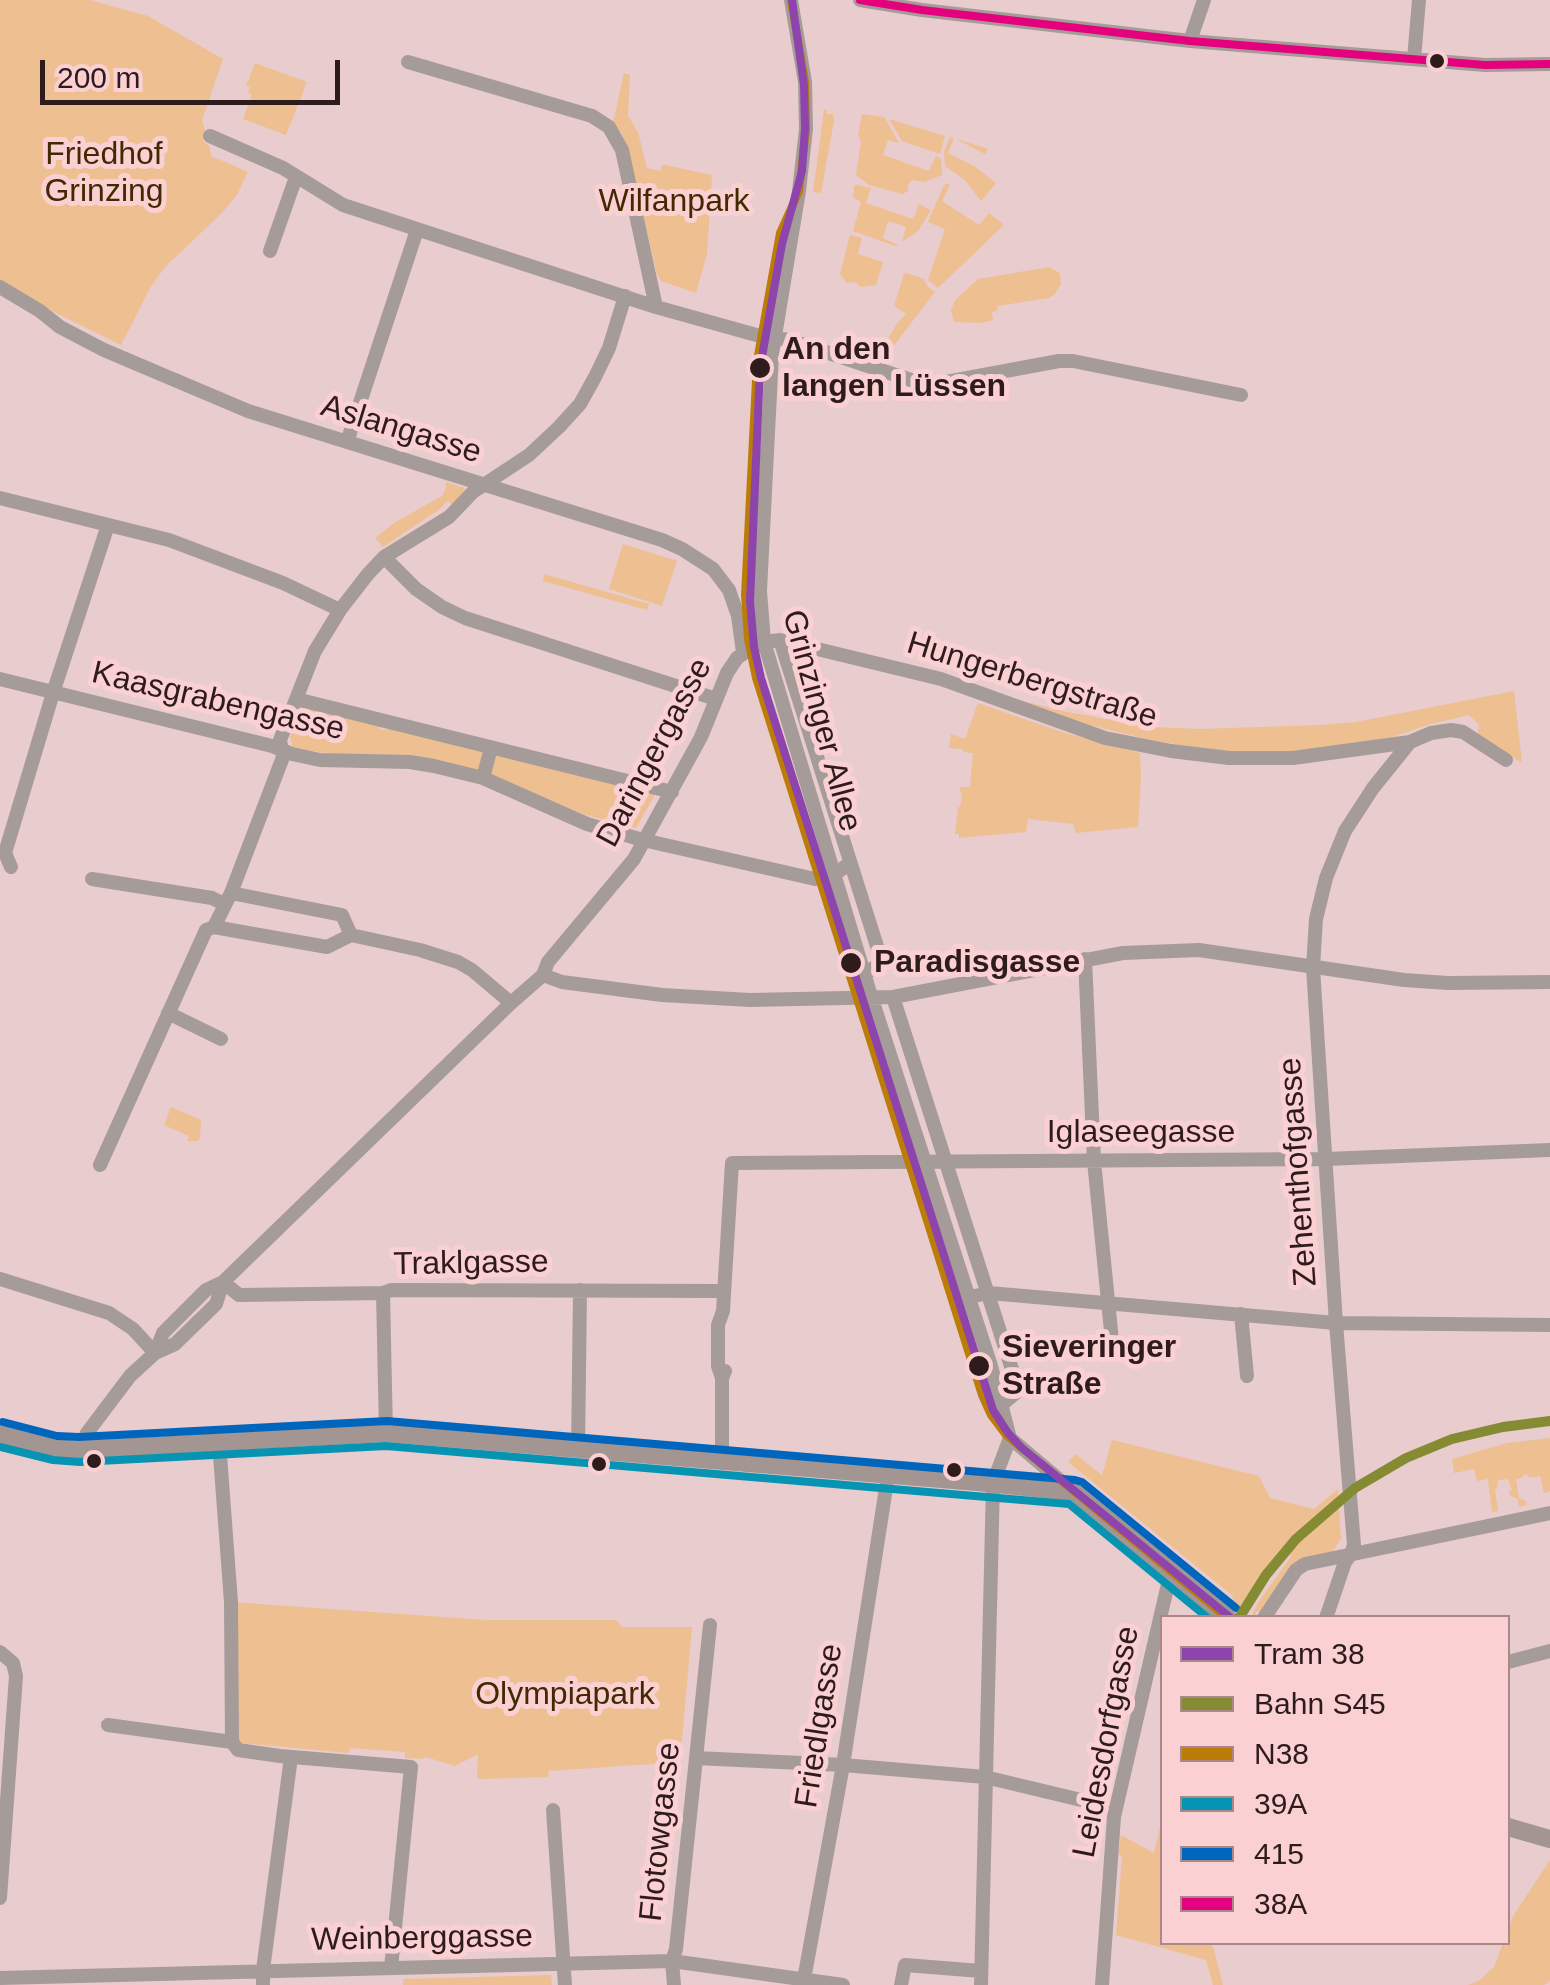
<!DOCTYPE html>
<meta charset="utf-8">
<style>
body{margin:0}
#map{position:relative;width:1550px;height:1985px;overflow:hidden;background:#e9ccce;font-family:Arial,sans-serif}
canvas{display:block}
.legend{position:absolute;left:1160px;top:1615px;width:350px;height:330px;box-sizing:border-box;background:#fbd0d3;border:2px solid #a9888a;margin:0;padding:12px 18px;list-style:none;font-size:30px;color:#2e1b1c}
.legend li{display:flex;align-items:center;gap:20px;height:50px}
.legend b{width:50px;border:2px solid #a9888a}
.scale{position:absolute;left:40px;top:60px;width:300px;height:45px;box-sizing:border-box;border:5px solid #2e1b1c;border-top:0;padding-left:12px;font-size:30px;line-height:35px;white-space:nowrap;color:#2e1b1c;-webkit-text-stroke:8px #fbd0d3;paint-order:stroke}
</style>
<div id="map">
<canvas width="1550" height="1985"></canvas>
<ul class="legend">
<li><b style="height:12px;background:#8e44ad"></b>Tram 38</li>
<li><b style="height:12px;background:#848b33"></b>Bahn S45</li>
<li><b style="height:12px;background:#bb7c08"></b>N38</li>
<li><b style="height:12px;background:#0794b3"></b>39A</li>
<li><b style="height:12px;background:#0065bd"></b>415</li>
<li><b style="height:12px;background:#e5007d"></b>38A</li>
</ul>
<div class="scale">200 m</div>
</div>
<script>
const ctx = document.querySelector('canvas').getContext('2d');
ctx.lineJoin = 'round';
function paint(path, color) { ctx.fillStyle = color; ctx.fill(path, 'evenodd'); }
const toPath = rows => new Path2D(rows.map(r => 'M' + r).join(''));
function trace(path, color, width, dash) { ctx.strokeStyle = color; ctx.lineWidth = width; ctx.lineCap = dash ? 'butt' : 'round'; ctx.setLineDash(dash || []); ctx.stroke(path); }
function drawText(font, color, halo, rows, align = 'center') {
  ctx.font = font + ' Arial,sans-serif'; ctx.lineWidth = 10; ctx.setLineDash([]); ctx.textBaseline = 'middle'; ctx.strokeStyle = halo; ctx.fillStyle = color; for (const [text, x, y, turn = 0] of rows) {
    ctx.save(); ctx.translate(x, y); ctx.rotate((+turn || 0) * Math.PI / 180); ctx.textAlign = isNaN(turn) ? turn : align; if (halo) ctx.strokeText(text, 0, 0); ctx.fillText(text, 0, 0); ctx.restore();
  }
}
paint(toPath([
 [0,0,90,0,148,16,223,59,202,120,205,130,203,141,210,147,211,156,248,172,237,195,222,213,165,267,150,288,121,345,56,313,0,280],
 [255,63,307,82,286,135,243,119,252,95,248,93,250,87,246,86],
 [624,73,630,75,628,116,638,132,647,168,661,171,662,165,665,165,712,175,707,254,696,293,661,281,657,274,627,147,621,132,613,123],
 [824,110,827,110,827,114,833,114,834,121,821,193,813,192],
 [862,114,884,117,899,143,888,140,883,155,929,171,936,156,941,159,942,175,924,182,912,180,908,185,908,191,903,194,869,185,856,175,861,141,858,136],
 [889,119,945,136,940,154,902,141],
 [950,137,988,149,985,154,954,138,948,153,974,166,996,183,981,201,965,180,945,166,944,151],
 [947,183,950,185,942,201,979,225,989,213,1004,225,938,288,928,280,945,229,928,222,944,185],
 [857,185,871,188,866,203,913,219,919,204,931,210,918,231,902,242,906,227,888,221,883,238,898,245,895,246,853,231,861,202,853,197,854,186],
 [850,235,862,238,858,254,883,262,876,285,861,287,856,282,847,283,840,274],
 [1049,267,1060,273,1061,284,1055,294,1049,298,997,306,997,311,992,312,993,320,980,323,954,322,951,310,955,300,978,279],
 [907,273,924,279,927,286,935,292,882,361,879,360,878,355,898,322,906,314,894,306,904,274],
 [446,482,465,488,464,493,453,505,447,501,440,509,383,547,375,538,394,523,442,496,445,491],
 [623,544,677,561,662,606,609,589],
 [544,574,649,604,647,610,543,581],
 [1514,691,1522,763,1482,739,1478,733,1479,725,1469,715,1431,724,1387,739,1301,753,1232,753,1155,741,1074,721,1003,696,1067,712,1152,727,1200,729,1319,725,1356,722],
 [978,703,1059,731,1140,753,1141,777,1138,827,1076,833,1073,824,1028,819,1026,832,959,838,959,834,955,834,958,807,960,807,962,795,959,787,970,787,973,753,963,752,963,749,949,748,951,734,965,739],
 [305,707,378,724,381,730,393,728,480,750,482,752,479,771,411,755,332,754,293,748,290,737,301,709],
 [496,756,505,756,656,793,636,828,586,815,494,777,491,773],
 [171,1107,201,1120,200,1138,198,1141,187,1141,189,1136,164,1125],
 [1550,1438,1550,1491,1544,1493,1540,1476,1529,1478,1528,1475,1524,1474,1522,1478,1516,1479,1519,1498,1526,1501,1527,1505,1519,1507,1517,1498,1510,1496,1509,1491,1512,1490,1508,1479,1498,1480,1497,1489,1495,1490,1498,1511,1492,1512,1488,1479,1477,1481,1474,1469,1454,1473,1452,1459,1507,1443],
 [1112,1440,1259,1476,1270,1498,1314,1509,1338,1489,1341,1539,1330,1555,1298,1561,1261,1613,1257,1611,1254,1617,1252,1615,1259,1601,1291,1557,1282,1551,1240,1609,1232,1603,1233,1596,1068,1462,1075,1454,1102,1475],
 [231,1602,486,1620,616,1620,622,1627,692,1627,680,1762,549,1771,548,1777,482,1779,477,1778,478,1754,455,1766,426,1757,421,1759,405,1758,405,1752,350,1748,348,1753,242,1743,238,1739],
 [1162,1819,1162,1942,1212,1943,1223,1985,1213,1985,1206,1960,1116,1935,1122,1856,1118,1854,1121,1835,1154,1853],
 [1550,1860,1550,1981,1544,1985,1468,1985,1480,1980,1494,1967,1503,1943,1508,1942,1508,1931,1513,1916],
 [551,1975,552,1985,403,1985,403,1979]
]), '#edbf91');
trace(toPath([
 [791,0,805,82,806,129,799,191,772,354,760,591,764,642,871,996,991,1366,1010,1438,1074,1492],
 [860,0,922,10,1190,41,1485,65,1550,64],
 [1190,41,1204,0],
 [1414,59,1419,0],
 [408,62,592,116,609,127,622,150,656,307],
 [210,136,283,168,343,205,656,307,760,336,789,340,917,382,935,384,1059,361,1073,361,1241,395],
 [270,251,296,177],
 [0,287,40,311,60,327,104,350,248,411,662,540,682,549,713,569,729,590,738,616,743,652],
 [347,442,417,230],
 [0,498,169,540,283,583,340,610],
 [384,557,416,589,442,607,465,618,716,699],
 [780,640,882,962,865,974],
 [0,679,272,746,292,754,320,760,410,762,434,766,483,778,587,824,643,840,815,879,835,874,850,863],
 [296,699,672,792],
 [483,778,491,748],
 [11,867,5,853,53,693,108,525],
 [92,879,212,898,224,904],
 [231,893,342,915,351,935],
 [214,927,327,947,351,935,420,950,458,962,472,970,511,1003],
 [1085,959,1094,1161,1113,1351],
 [543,975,562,982,662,995,750,1000,893,997,1123,953,1199,950,1404,980,1448,983,1550,982],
 [893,997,1017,1385,1018,1391,1001,1405],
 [168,1013,221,1039],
 [100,1165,206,930,214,927,231,893,283,757,280,740,315,651,340,610,368,574,384,557,449,517,473,492,529,455,559,427,580,404,595,377,609,348,625,296],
 [0,1279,109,1313,133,1329,155,1353],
 [223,1282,239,1295,383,1293,391,1290,723,1291],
 [383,1293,386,1433],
 [969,1297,989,1293,1336,1323,1550,1325],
 [1241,1314,1247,1376],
 [155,1353,163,1333,206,1290,223,1282,511,1003,543,975,548,962,634,859,701,737,727,673,737,658,750,649,764,642,780,640,941,679,1105,738,1171,751,1229,758,1293,758,1410,742,1431,733,1451,730,1463,732,1506,760],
 [722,1378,718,1366,718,1325,723,1311,732,1163,1326,1159,1550,1150],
 [219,1442,231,1602,232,1742],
 [79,1450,87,1433,130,1376,155,1353,175,1344,216,1304,223,1282],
 [578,1450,580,1290],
 [722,1462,722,1378,725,1371],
 [1264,1618,1296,1570,1305,1564,1550,1513],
 [1326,1618,1345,1562,1351,1554,1354,1545,1336,1323,1313,968,1316,919,1326,878,1345,831,1373,788,1410,742],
 [0,1652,13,1663,16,1676,0,1898],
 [1508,1662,1550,1651],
 [108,1725,232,1742,238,1750,280,1756,411,1767,391,1968],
 [696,1758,843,1765,985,1777,1102,1805],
 [553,1810,565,1985],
 [0,1978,672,1961,843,1985],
 [263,1985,263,1970,291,1757],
 [674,1985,672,1961,676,1949,710,1625],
 [803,1985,843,1765,888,1475],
 [901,1985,905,1965,981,1971],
 [981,1985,993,1483,1010,1438],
 [1102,1985,1114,1817,1171,1571]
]), '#a59c99', 14);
trace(toPath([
 [0,1434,55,1448,79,1450,386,1433,977,1482,1074,1492,1228,1618],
 [1508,1827,1550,1839]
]), '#a29592', 18);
trace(toPath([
 [791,0,805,82,806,129,799,191,780,233,757,361,745,595,748,639,756,678,982,1395,991,1415,1006,1435,1227,1618]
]), '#bb7c08', 8);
trace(toPath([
 [0,1447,53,1460,80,1462,386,1446,1069,1504,1208,1618]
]), '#0794b3', 8);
trace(toPath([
 [3,1422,57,1436,79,1437,387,1421,1075,1480,1082,1482,1236,1608]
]), '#0065bd', 8);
trace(toPath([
 [860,0,922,10,1190,41,1485,65,1550,64]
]), '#e5007d', 8);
trace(toPath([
 [1239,1618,1266,1575,1296,1539,1355,1488,1406,1458,1452,1439,1503,1427,1550,1421]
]), '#848b33', 10);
trace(toPath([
 [792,0,804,85,805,128,802,171,782,244,760,368,750,601,754,647,761,678,993,1410,1008,1433,1022,1448,1231,1618]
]), '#8e44ad', 8);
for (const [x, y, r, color] of [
 [1437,61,9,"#2e1b1c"],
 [760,368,12,"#2e1b1c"],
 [851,963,12,"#2e1b1c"],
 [979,1366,12,"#2e1b1c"],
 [94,1461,9,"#2e1b1c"],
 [599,1464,9,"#2e1b1c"],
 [954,1470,9,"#2e1b1c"]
]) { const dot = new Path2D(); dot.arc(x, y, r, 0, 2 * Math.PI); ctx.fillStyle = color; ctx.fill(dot); trace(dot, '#fbd0d3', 4); }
drawText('32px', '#412902', '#fbd0d3', [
 ["Friedhof",104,155],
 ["Grinzing",104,192],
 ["Wilfanpark",674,202],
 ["Olympiapark",565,1695]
]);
drawText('bold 32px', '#2e1b1c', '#fbd0d3', [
 ["An den",782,350],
 ["langen Lüssen",782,387],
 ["Paradisgasse",874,963],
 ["Sieveringer",1002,1348],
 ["Straße",1002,1385]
], 'left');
drawText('32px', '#2e1b1c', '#fbd0d3', [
 ["Aslangasse",401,430,17],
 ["Hungerbergstraße",1032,681,17],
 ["Kaasgrabengasse",218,702,13],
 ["Grinzinger Allee",821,721,75],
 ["Daringergasse",655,753,-62],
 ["Iglaseegasse",1141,1133],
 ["Zehenthofgasse",1299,1172,-94],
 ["Traklgasse",471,1264,-1],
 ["Friedlgasse",820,1726,-81],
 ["Leidesdorfgasse",1107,1742,-79],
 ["Flotowgasse",661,1832,-84],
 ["Weinberggasse",422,1939,-1]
]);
</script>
